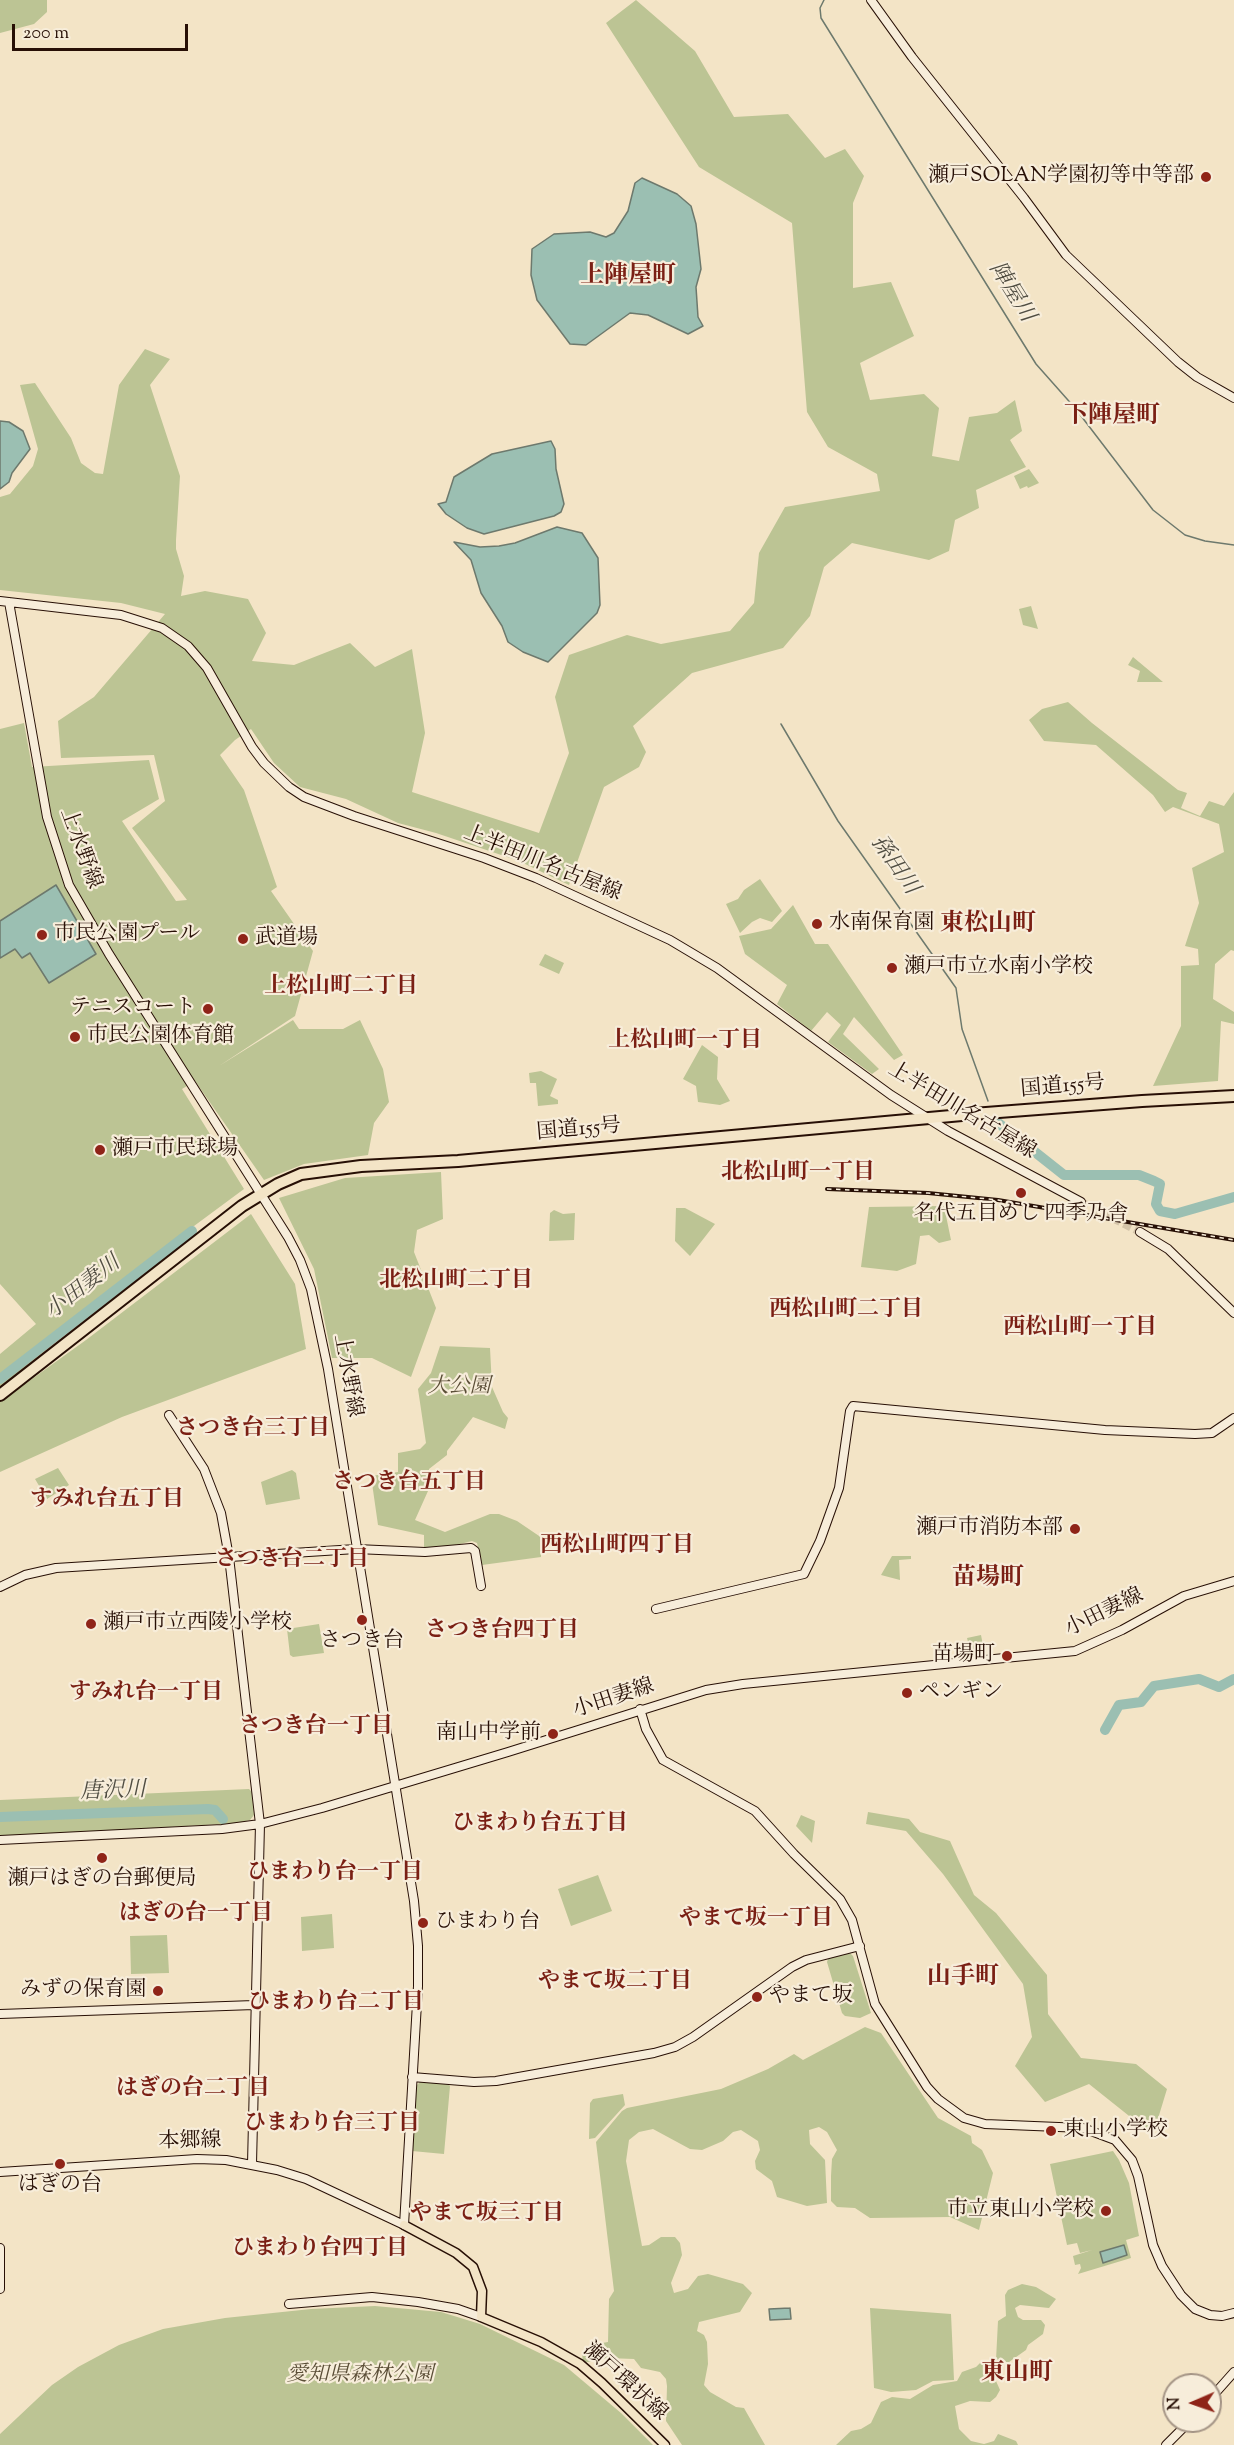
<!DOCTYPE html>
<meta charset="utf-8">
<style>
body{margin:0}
#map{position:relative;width:1234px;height:2445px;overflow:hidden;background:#f3e4c6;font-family:"Sorts Mill Goudy",serif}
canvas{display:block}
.north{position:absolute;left:1162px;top:2373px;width:60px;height:60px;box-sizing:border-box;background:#f7edda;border:2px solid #a49485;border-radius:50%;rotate:268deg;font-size:16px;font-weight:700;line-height:24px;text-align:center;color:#270f05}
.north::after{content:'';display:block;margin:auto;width:21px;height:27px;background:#8f2418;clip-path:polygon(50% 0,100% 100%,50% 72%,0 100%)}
.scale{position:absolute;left:12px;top:24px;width:176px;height:27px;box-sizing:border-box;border:3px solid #270f05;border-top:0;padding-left:8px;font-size:18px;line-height:21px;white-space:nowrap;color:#270f05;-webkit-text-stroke:4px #f7edda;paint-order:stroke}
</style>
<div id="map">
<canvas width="1234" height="2445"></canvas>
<div class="north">N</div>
<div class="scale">200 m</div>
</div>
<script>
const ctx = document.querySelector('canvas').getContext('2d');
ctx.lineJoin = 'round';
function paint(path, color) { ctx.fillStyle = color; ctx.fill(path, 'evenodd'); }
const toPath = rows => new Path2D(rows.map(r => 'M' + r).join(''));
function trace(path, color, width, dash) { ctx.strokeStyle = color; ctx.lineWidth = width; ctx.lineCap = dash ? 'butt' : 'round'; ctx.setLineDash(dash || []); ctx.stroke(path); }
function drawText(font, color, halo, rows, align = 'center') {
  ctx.font = font + ' "Sorts Mill Goudy","Noto Serif JP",serif'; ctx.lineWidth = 4.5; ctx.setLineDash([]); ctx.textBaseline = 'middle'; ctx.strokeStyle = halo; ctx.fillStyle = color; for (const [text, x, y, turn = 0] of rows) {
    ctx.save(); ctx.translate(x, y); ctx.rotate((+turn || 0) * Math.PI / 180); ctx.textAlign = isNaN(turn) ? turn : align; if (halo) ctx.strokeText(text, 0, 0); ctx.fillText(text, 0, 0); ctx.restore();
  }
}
paint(toPath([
 [0,0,47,0,47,12,34,24,0,33],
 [636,0,695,51,734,117,788,114,825,158,845,149,864,176,853,203,853,288,891,282,914,336,860,363,870,400,924,394,939,408,932,456,959,461,969,417,997,413,1015,400,1022,431,1010,440,1026,467,976,490,979,508,955,520,949,551,929,560,852,543,824,567,810,616,783,648,692,673,633,726,646,752,639,767,604,787,569,885,519,861,436,833,398,823,346,799,300,787,274,763,251,729,235,740,220,755,244,790,277,887,271,891,313,951,295,1016,219,1066,293,1020,299,1029,343,1029,360,1020,383,1069,389,1102,374,1123,368,1155,304,1164,264,1180,195,1081,182,1089,244,1189,167,1246,128,1283,0,1387,0,1354,36,1324,0,1284,0,729,24,723,32,767,149,760,159,799,122,821,176,901,187,900,132,828,165,801,154,755,61,758,58,721,94,697,165,614,121,603,0,590,0,497,10,494,33,466,38,449,20,385,35,383,71,438,81,463,95,473,103,474,119,385,145,349,170,359,150,385,180,476,176,540,176,549,184,576,181,596,205,591,248,599,266,633,252,661,294,665,350,643,375,667,412,649,425,733,412,792,539,833,569,753,555,697,569,655,627,635,661,644,730,631,754,603,759,553,785,507,880,491,877,474,828,447,807,412,792,223,699,167,606,23],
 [1029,469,1039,483,1028,488,1027,486,1020,489,1014,476],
 [1031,606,1038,629,1023,625,1019,609],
 [1133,657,1163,682,1137,682,1140,671,1128,665],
 [1068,702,1092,723,1178,790,1187,793,1181,808,1200,816,1209,801,1224,806,1234,792,1234,951,1231,950,1215,964,1213,999,1234,1012,1234,1024,1221,1021,1218,1081,1153,1086,1181,1026,1181,966,1199,965,1198,949,1185,946,1199,903,1192,868,1224,852,1219,824,1173,807,1165,812,1153,795,1096,745,1044,741,1029,720,1042,709],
 [760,879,782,911,772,922,760,918,752,922,740,933,726,904,738,899,744,890],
 [793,905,815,944,828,944,903,1055,894,1060,854,1017,843,1034,879,1069,872,1074,828,1042,841,1025,827,1012,811,1031,777,1004,787,985,745,954,739,936,771,929],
 [545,954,564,963,559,974,539,965],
 [702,1045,718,1057,717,1079,730,1101,720,1105,698,1102,696,1086,683,1079],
 [541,1071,557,1079,550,1096,558,1100,558,1104,538,1106,536,1083,530,1083,529,1073],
 [441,1172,443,1219,417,1230,414,1252,436,1308,411,1377,372,1358,332,1358,314,1269,279,1198,345,1178],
 [944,1206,951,1240,939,1243,929,1235,920,1236,916,1264,897,1271,861,1267,869,1207],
 [676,1208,685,1208,715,1224,690,1256,675,1241],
 [554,1210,563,1214,575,1213,574,1240,549,1241,550,1213],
 [251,1214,295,1284,306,1349,122,1417,0,1472,0,1402,86,1340],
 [440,1346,490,1348,492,1387,503,1412,508,1418,505,1429,473,1417,447,1451,447,1455,429,1469,428,1491,415,1520,445,1532,490,1514,499,1514,517,1521,545,1540,541,1548,541,1557,482,1565,477,1543,472,1541,444,1548,424,1547,424,1535,378,1525,371,1476,398,1472,398,1453,420,1449,426,1443,418,1389,431,1373],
 [58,1468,69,1485,47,1499,35,1479],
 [292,1470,296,1473,300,1499,266,1505,261,1482],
 [892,1556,911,1556,911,1559,899,1560,900,1580,881,1575],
 [319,1624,324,1653,293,1657,290,1655,287,1629],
 [981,1635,985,1656,972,1657,967,1638],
 [249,1789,252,1792,254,1815,250,1820,238,1823,0,1837,0,1800],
 [868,1812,909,1819,920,1832,950,1841,974,1895,996,1913,1047,1975,1048,2014,1081,2058,1136,2064,1167,2089,1153,2135,1089,2084,1045,2102,1015,2066,1032,2037,1023,1984,943,1874,906,1831,866,1824],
 [801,1815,815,1821,812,1843,796,1826],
 [598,1875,612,1911,571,1926,558,1889],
 [332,1914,334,1948,302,1951,301,1917],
 [167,1935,169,1973,131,1974,130,1936],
 [850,1953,853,1956,871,2013,860,2018,845,2016,842,2013,827,1962,828,1959],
 [865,2027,881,2033,938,2118,971,2136,972,2143,982,2150,993,2173,979,2230,950,2217,870,2218,855,2208,837,2207,831,2201,831,2176,832,2159,837,2150,827,2132,819,2127,809,2130,810,2144,825,2160,827,2203,807,2206,777,2197,772,2181,756,2169,755,2161,760,2150,758,2141,741,2130,733,2132,723,2141,702,2150,690,2149,653,2129,639,2132,629,2140,626,2161,642,2246,649,2245,661,2237,675,2237,680,2243,682,2255,671,2283,674,2293,688,2289,698,2276,708,2274,743,2284,752,2293,740,2312,699,2322,697,2331,704,2335,707,2342,708,2364,704,2385,710,2392,736,2407,744,2408,765,2445,682,2445,666,2421,667,2386,666,2379,660,2372,641,2368,634,2359,607,2358,583,2363,582,2353,591,2345,608,2342,609,2299,614,2291,596,2142,622,2111,627,2108,721,2089,768,2069,794,2054,803,2060],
 [420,2082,448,2084,450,2086,444,2154,412,2151,416,2086],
 [623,2094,625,2105,595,2138,589,2139,590,2103,593,2099],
 [1113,2151,1119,2160,1129,2183,1139,2236,1126,2240,1131,2258,1078,2274,1081,2268,1080,2264,1075,2265,1073,2256,1092,2250,1080,2253,1077,2243,1067,2245,1050,2164],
 [1022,2284,1036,2287,1056,2299,1049,2308,1020,2305,1015,2308,1018,2317,1023,2320,1041,2320,1045,2325,1043,2334,1028,2345,1026,2350,1009,2362,1005,2362,996,2371,996,2381,1000,2390,996,2397,990,2402,970,2401,955,2406,959,2429,971,2441,984,2444,994,2441,998,2434,1016,2441,1018,2445,836,2445,851,2431,861,2429,871,2423,881,2402,892,2397,910,2399,933,2385,957,2381,962,2372,976,2367,983,2360,996,2360,998,2321,1006,2316,1005,2295,1008,2290],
 [375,2306,441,2312,480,2324,564,2365,621,2413,653,2445,0,2445,0,2434,52,2385,78,2367,119,2345,163,2329,225,2318,311,2309],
 [870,2308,951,2314,954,2380,933,2381,916,2390,891,2392,874,2388]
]), '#bcc494');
const water = toPath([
 [642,178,677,194,691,206,696,224,701,269,696,287,698,317,703,326,688,334,648,315,630,313,586,345,570,344,537,300,531,275,532,249,554,234,590,232,606,237,614,233,628,211,635,183,642,178],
 [0,421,9,422,23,431,30,449,12,473,9,482,0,489,0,421],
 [551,441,555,449,556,469,564,504,561,512,554,516,484,534,467,528,446,514,438,504,446,502,454,477,492,454,551,441],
 [557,527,582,533,598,558,600,605,597,613,548,662,523,652,508,642,502,626,481,593,471,560,454,542,480,547,499,546,515,543,557,527],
 [56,885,96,954,49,983,30,953,22,958,15,949,0,958,0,921,56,885],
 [1124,2245,1127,2255,1103,2263,1100,2252,1124,2245],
 [790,2308,791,2319,770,2320,769,2309,790,2308]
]);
paint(water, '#9bbfb2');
trace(water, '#6d796d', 1.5);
trace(toPath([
 [824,0,820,8,821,18,1036,364,1075,408,1153,510,1185,535,1205,541,1234,545],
 [781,724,838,821,956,988,962,1029,988,1101]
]), '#6d796d', 1.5);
trace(toPath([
 [997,1122,1064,1175,1139,1175,1154,1181,1160,1184,1156,1204,1160,1211,1175,1214,1234,1197],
 [0,1379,192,1231],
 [1105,1730,1119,1705,1141,1702,1154,1686,1199,1679,1219,1687,1234,1679],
 [0,1817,208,1809,215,1810,223,1819]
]), '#9bbfb2', 10);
trace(toPath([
 [1081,1202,1140,1232]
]), '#d4c4a9', 8, [8, 4]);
const secondary = toPath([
 [871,0,912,57,1024,198,1066,255,1178,362,1197,377,1234,398],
 [0,601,121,615,162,628,188,646,207,668,252,747,264,763,289,787,304,797,354,816,484,858,536,878,670,940,717,968,891,1095,948,1131,1081,1202],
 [1140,1232,1168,1249,1234,1313],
 [169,1415,204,1469,221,1513,229,1557,260,1824,252,2164],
 [0,1587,25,1575,56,1568,356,1549,425,1552,471,1548,475,1551,481,1586],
 [656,1609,804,1574,820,1541,839,1488,850,1411,853,1406,1105,1430,1195,1434,1212,1433,1234,1418],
 [640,1709,646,1729,663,1760,755,1811,794,1854,840,1899,852,1920,875,2004,927,2087,938,2099,964,2118,985,2124,1083,2128,1115,2140,1132,2160,1138,2176,1153,2245,1162,2266,1181,2295,1195,2309,1210,2315,1222,2316,1234,2313],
 [0,1840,222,1829,260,1824,322,1808,508,1752,706,1690,743,1684,1075,1651,1122,1630,1184,1596,1234,1581],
 [0,2014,254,2005],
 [412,2077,474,2082,496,2081,654,2053,675,2047,693,2037,792,1967,806,1960,860,1946],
 [0,2172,197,2159,226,2160,277,2170,306,2179,404,2225,418,1986,418,1946,414,1901,328,1369,311,1289,300,1260,288,1237,109,954,69,885,47,817,9,602],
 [0,2248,0,2289],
 [289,2304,372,2297,418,2302,458,2309,481,2317],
 [1210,2399,1234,2372],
 [1166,2445,1190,2421]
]);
const primary = toPath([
 [404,2225,456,2253,473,2267,482,2291,481,2317,541,2342,580,2364,602,2383,665,2445]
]);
const highway = toPath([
 [0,1395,242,1206,278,1184,301,1174,361,1166,458,1161,973,1114,1142,1101,1234,1096]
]);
trace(secondary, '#270f05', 10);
trace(primary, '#270f05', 11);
trace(highway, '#270f05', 14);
trace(secondary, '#f7edda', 8);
trace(primary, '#f3e4c6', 8);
trace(highway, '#f3e4c6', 10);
const rail = toPath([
 [827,1189,928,1193,998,1200,1234,1240]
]);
trace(rail, '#270f05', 4);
trace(rail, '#f7edda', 1.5, [4.5]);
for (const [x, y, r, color] of [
 [1206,177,6,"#8f2418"],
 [817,924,6,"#8f2418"],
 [42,935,6,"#8f2418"],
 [243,939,6,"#8f2418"],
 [892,968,6,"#8f2418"],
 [208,1009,6,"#8f2418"],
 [75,1037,6,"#8f2418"],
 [100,1150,6,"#8f2418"],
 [1021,1193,6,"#8f2418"],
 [1075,1529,6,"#8f2418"],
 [362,1620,6,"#8f2418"],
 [91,1624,6,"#8f2418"],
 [1007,1656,6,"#8f2418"],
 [907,1693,6,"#8f2418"],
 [553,1734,6,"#8f2418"],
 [102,1858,6,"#8f2418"],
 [423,1923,6,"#8f2418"],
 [158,1991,6,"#8f2418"],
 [757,1997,6,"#8f2418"],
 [1051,2131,6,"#8f2418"],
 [60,2164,6,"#8f2418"],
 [1106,2211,6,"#8f2418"]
]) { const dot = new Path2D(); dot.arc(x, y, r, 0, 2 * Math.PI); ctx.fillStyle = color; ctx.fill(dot); trace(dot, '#f7edda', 2); }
drawText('21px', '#270f05', '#f7edda', [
 ["瀬戸SOLAN学園初等中等部",1194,177,"right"],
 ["水南保育園",829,924],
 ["市民公園プール",54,935],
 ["武道場",255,939],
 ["瀬戸市立水南小学校",904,968],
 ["テニスコート",196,1009,"right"],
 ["市民公園体育館",87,1037],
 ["瀬戸市民球場",112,1150],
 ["名代五目めし 四季乃舎",1021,1215,"center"],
 ["瀬戸市消防本部",1063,1529,"right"],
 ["瀬戸市立西陵小学校",103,1624],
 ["さつき台",362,1642,"center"],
 ["苗場町",995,1656,"right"],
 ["ペンギン",919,1693],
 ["南山中学前",541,1734,"right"],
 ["瀬戸はぎの台郵便局",102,1880,"center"],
 ["ひまわり台",435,1923],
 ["みずの保育園",146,1991,"right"],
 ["やまて坂",769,1997],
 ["東山小学校",1063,2131],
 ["はぎの台",60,2186,"center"],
 ["市立東山小学校",1094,2211,"right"]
], 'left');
drawText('21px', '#270f05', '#f7edda', [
 ["上水野線",79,849,70],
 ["上半田川名古屋線",542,865,22],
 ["国道155号",1063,1088,-5],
 ["上半田川名古屋線",961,1112,31],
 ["国道155号",579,1131,-5],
 ["上水野線",346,1376,80],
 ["小田妻線",1105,1614,-26],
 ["小田妻線",614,1700,-18],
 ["本郷線",190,2143,-1],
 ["瀬戸環状線",624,2383,42]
]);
drawText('italic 21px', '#5b4e37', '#f7edda', [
 ["大公園",459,1388],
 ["愛知県森林公園",360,2376]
]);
drawText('italic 22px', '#504d42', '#f7edda', [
 ["陣屋川",1010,293,58],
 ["孫田川",893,866,55],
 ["小田妻川",84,1289,-38],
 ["唐沢川",113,1793,-2]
]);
drawText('bold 22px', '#7a1f14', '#f7edda', [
 ["上松山町二丁目",341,988],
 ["上松山町一丁目",685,1042],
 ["北松山町一丁目",798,1174],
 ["北松山町二丁目",456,1282],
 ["西松山町二丁目",846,1311],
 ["西松山町一丁目",1080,1329],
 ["さつき台三丁目",253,1430],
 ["さつき台五丁目",409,1484],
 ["すみれ台五丁目",107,1501],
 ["西松山町四丁目",617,1547],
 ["さつき台二丁目",292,1561],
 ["さつき台四丁目",502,1632],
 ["すみれ台一丁目",146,1694],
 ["さつき台一丁目",316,1728],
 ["ひまわり台五丁目",540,1825],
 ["ひまわり台一丁目",335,1874],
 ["はぎの台一丁目",196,1915],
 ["やまて坂一丁目",756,1920],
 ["やまて坂二丁目",615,1983],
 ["ひまわり台二丁目",336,2004],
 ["はぎの台二丁目",193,2090],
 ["ひまわり台三丁目",332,2125],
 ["やまて坂三丁目",487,2215],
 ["ひまわり台四丁目",320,2250]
]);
drawText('bold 24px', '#7a1f14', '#f7edda', [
 ["上陣屋町",628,278],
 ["下陣屋町",1112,418],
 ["東松山町",988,926],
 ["苗場町",988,1580],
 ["山手町",963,1979],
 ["東山町",1017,2375]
]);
</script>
